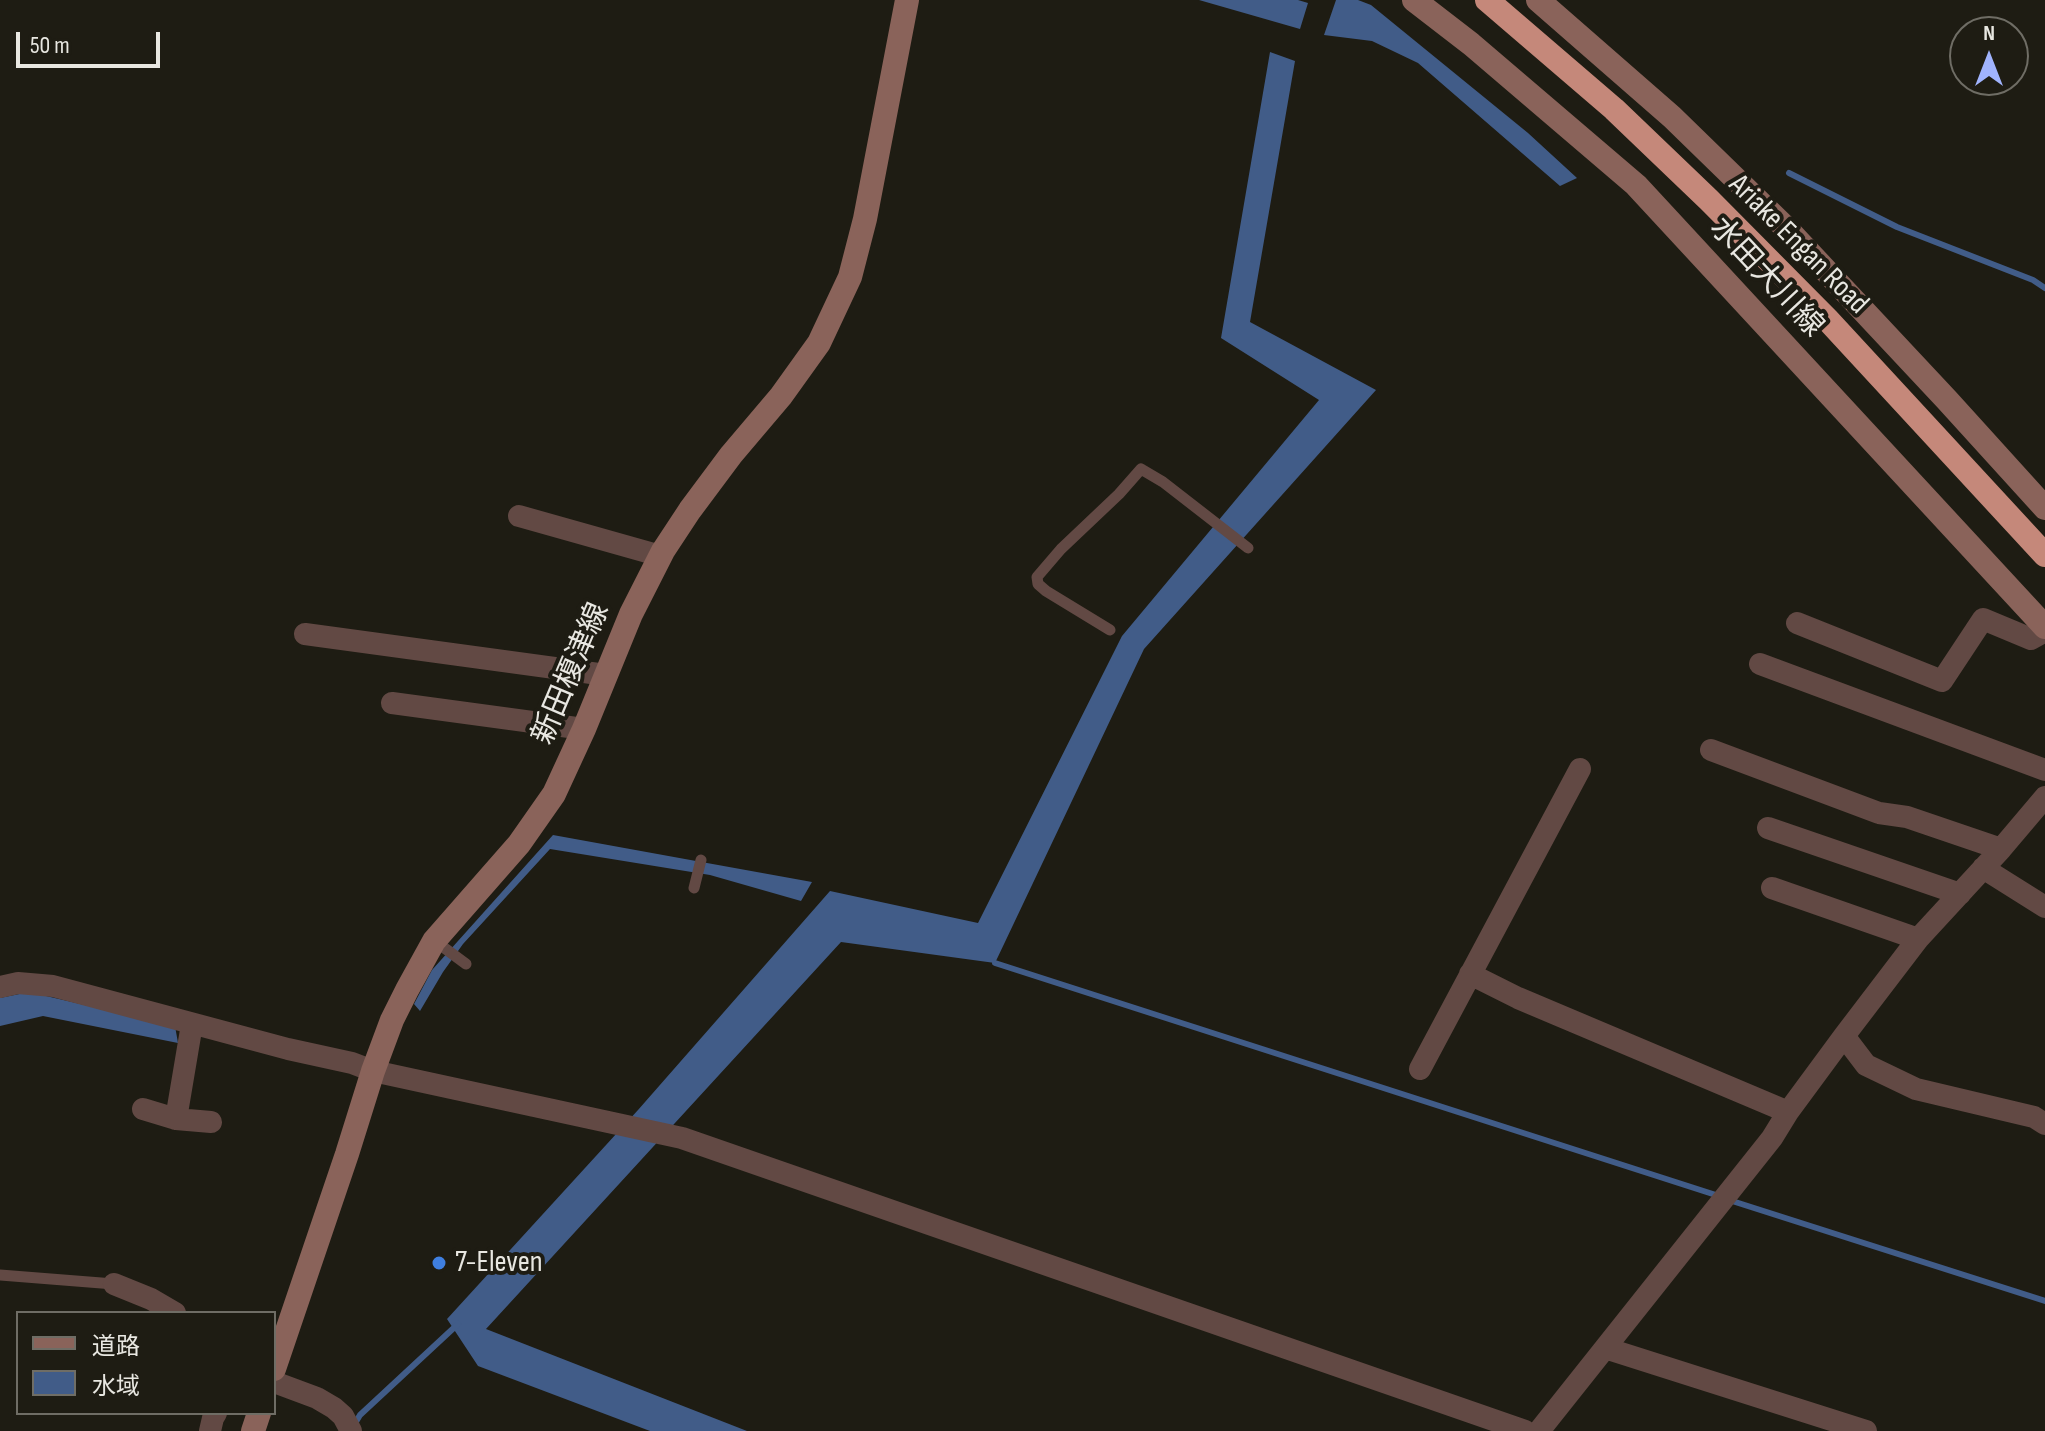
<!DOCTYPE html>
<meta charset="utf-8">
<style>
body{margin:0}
#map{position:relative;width:2045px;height:1431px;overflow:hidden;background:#1e1c13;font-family:"Sofia Sans Condensed","Noto Sans JP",sans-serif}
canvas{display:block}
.legend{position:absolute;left:16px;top:1311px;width:260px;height:104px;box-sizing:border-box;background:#1e1c13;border:2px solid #6f6d65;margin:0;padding:10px 14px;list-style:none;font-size:24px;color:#e8e7e1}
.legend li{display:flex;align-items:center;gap:16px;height:40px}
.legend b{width:40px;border:2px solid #6f6d65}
.north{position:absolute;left:1949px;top:16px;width:80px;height:80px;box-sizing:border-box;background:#1e1c13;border:2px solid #6f6d65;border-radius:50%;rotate:0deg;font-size:22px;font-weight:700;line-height:32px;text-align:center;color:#e8e7e1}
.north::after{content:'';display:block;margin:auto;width:28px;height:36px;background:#a0b3fd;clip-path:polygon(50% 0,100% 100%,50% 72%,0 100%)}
.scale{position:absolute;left:16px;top:32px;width:144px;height:36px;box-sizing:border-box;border:4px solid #e8e7e1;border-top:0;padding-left:10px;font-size:24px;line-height:28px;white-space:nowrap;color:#e8e7e1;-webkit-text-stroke:6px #1e1c13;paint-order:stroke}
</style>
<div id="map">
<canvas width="2045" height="1431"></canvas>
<ul class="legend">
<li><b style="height:10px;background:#8a635a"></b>道路</li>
<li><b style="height:22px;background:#415c88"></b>水域</li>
</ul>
<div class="north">N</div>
<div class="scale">50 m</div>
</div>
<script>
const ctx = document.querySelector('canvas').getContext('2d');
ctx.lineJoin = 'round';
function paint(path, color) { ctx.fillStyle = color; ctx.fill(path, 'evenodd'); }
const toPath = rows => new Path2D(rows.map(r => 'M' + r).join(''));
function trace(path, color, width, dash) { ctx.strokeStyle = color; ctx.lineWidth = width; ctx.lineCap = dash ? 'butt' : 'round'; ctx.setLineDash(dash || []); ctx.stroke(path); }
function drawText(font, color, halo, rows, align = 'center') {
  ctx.font = font + ' "Sofia Sans Condensed","Noto Sans JP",sans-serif'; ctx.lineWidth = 8; ctx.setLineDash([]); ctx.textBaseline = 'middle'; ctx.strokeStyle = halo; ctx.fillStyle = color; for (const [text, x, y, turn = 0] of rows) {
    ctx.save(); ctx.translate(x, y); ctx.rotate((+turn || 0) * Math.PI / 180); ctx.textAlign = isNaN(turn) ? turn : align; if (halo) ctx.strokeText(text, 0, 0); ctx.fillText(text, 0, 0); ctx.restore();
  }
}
paint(toPath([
 [1199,0,1298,0,1308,3,1300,29],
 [1336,0,1358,0,1371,5,1528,133,1577,178,1560,186,1418,63,1372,41,1324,35],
 [1270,52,1295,61,1250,322,1376,390,1144,649,995,963,841,942,486,1329,747,1431,650,1431,478,1366,447,1319,638,1110,830,891,978,923,1122,636,1319,400,1221,338],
 [553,835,696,861,812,882,801,901,710,875,550,849,463,944,443,972,420,1011,414,1004,432,970],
 [29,992,175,1026,178,1043,43,1016,0,1026,0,998]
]), '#415c88');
trace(toPath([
 [1789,173,1897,227,2033,280,2045,288],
 [995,963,1719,1196],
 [1729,1200,2045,1301],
 [354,1425,360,1415,458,1324]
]), '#415c88', 6);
trace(toPath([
 [1110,630,1046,591,1038,584,1037,577,1061,549,1119,494,1141,469,1163,482,1248,548],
 [694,888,701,860],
 [435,941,466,964],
 [0,1275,114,1284]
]), '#624944', 11);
trace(toPath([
 [519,516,661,556],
 [1797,623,1942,681,1983,619,2031,639,2045,631],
 [305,634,606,675],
 [1760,664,2045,770],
 [392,703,584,729],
 [1711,750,1879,813,1907,817,2001,849],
 [1768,828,1960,894],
 [1983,868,2045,907],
 [1772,888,1918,939],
 [1470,974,1518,998,1788,1112],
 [0,987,18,983,53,986,288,1049,352,1063,373,1071,682,1138,1525,1431],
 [192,1024,176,1119,211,1122],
 [1844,1036,1866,1065,1916,1089,2034,1117,2045,1124],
 [1420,1069,1580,769],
 [143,1109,176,1119],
 [114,1284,151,1299,175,1313],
 [1605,1348,1866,1431],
 [274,1382,317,1398,334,1408,343,1416,351,1431],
 [210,1431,213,1418,216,1413],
 [1539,1431,1772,1138,1788,1112,1844,1036,1918,939,2001,849,2045,797]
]), '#624944', 22);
trace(toPath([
 [1414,0,1471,44,1636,185,2045,627],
 [1538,0,1672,117,1786,228,1947,400,2045,508],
 [274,1369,347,1154,373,1071,392,1020,407,990,434,941,519,844,554,794,584,729,631,614,663,551,690,510,731,455,781,396,819,343,850,277,865,219,907,0],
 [253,1431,259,1413]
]), '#8a635a', 24);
trace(toPath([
 [1487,0,1614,109,1709,200,1827,319,2045,555]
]), '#c5887a', 24);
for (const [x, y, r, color] of [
 [439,1263,8,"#3f7fe0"]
]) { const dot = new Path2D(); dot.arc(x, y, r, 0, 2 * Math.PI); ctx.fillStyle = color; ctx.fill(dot); trace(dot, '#1e1c13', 3); }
drawText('30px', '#e8e7e1', '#1e1c13', [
 ["Ariake Engan Road",1798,245,45],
 ["水田大川線",1766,278,47],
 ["新田榎津線",572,674,-67]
]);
drawText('30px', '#e8e7e1', '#1e1c13', [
 ["7-Eleven",455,1263]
], 'left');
</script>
